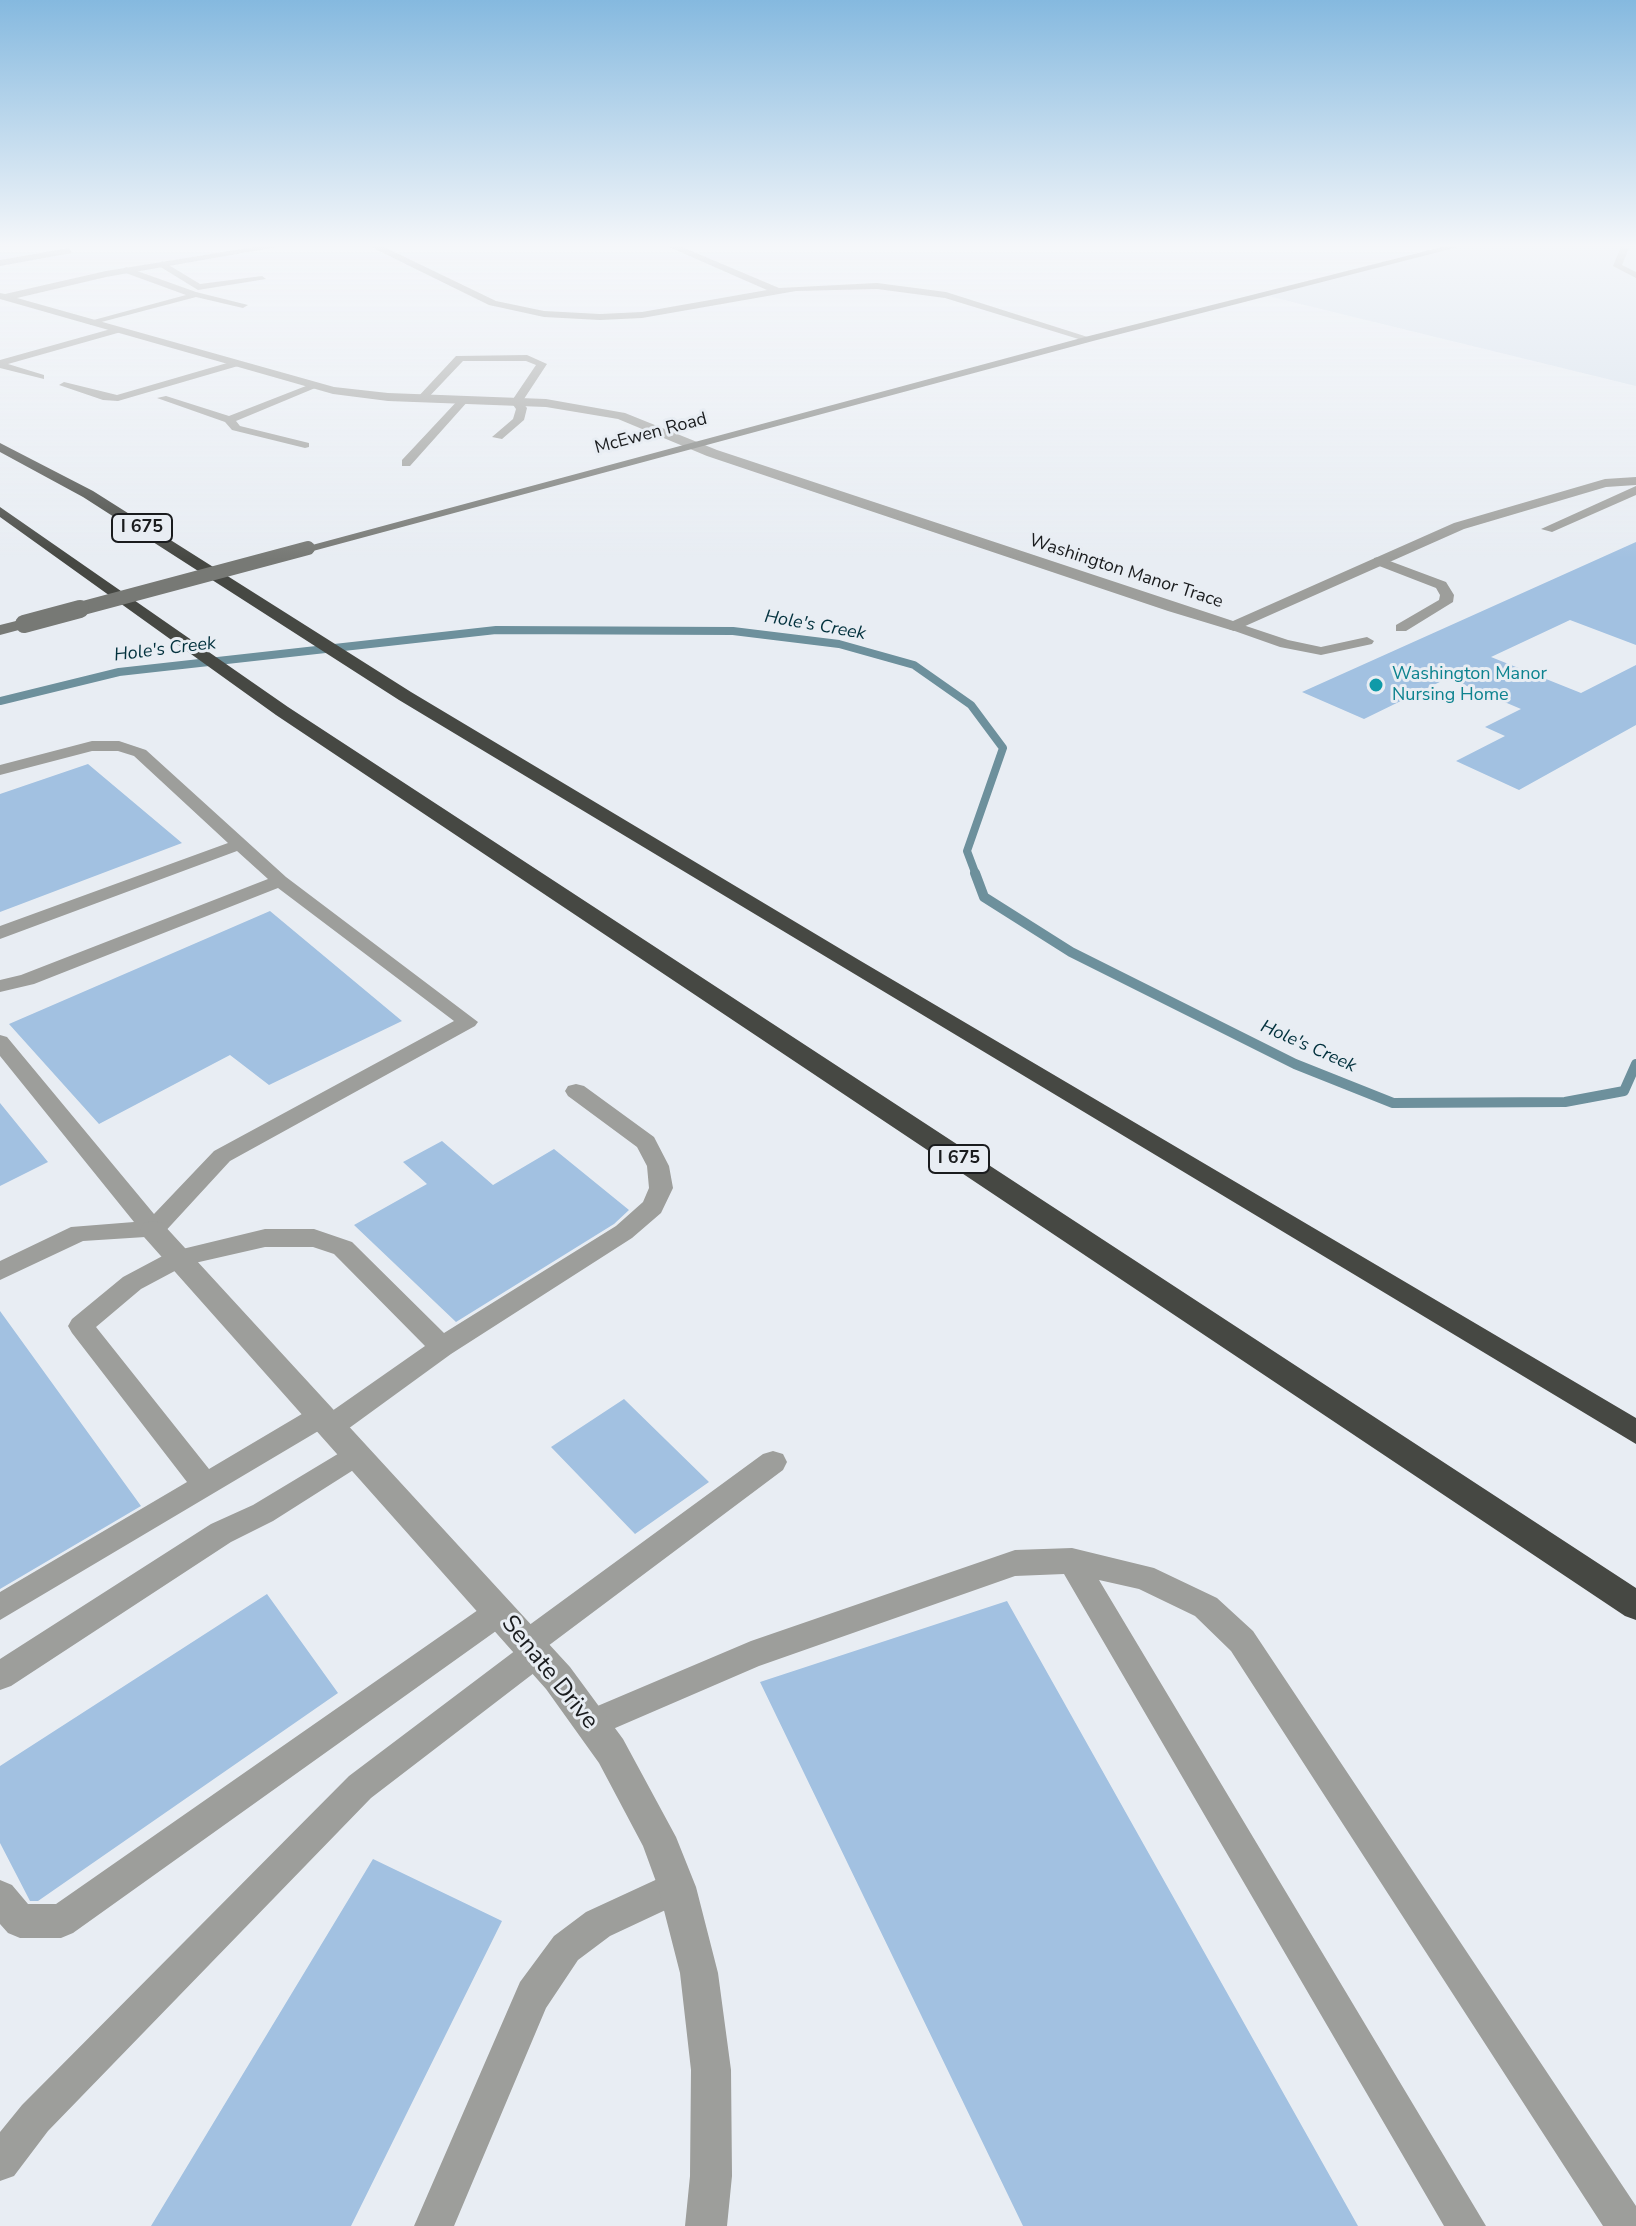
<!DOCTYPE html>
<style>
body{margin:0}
canvas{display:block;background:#e8edf3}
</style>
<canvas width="1636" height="2226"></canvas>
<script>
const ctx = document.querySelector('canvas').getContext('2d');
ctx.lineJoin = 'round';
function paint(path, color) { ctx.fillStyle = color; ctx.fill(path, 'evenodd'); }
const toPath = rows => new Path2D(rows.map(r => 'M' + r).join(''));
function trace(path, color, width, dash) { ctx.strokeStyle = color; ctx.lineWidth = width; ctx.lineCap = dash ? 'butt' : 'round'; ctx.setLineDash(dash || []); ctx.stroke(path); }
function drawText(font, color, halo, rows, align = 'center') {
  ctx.font = font + ' "Nunito Sans",sans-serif'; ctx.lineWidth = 6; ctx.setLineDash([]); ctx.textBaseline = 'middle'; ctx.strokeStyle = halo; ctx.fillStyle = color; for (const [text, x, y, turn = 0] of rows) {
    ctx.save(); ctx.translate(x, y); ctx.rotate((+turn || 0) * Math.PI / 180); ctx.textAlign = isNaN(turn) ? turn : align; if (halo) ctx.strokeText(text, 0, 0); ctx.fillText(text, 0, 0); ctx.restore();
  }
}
paint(toPath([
 [1453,247,1636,247,1636,386,1264,295]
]), '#d6e1ec');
trace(toPath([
 [0,701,119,672,496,630,733,631,839,644,914,665,971,705,1003,748,967,851,976,875]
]), '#6d909c', 8);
trace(toPath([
 [975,873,984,897,1071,952,1295,1064,1393,1103,1565,1102,1624,1091,1636,1064]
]), '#6d909c', 10);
paint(toPath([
 [1636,542,1636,645,1570,620,1491,657,1581,693,1636,665,1636,725,1519,790,1456,761,1505,736,1485,727,1521,709,1448,678,1364,719,1302,692],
 [88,764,182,843,0,912,0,794],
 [270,911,402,1021,269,1085,230,1055,99,1124,9,1024],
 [0,1103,48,1162,0,1186],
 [442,1141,493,1185,554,1149,629,1210,614,1224,456,1322,354,1225,427,1184,403,1162],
 [0,1311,141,1506,0,1589],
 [624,1399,709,1482,635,1534,551,1447],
 [267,1594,338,1693,38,1901,30,1901,0,1843,0,1766],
 [1007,1601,1358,2226,1023,2226,760,1682],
 [373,1859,502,1921,351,2226,151,2226]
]), '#a2c1e1');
paint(toPath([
 [1621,247,1629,248,1622,265,1636,272,1636,278,1613,266,1621,247],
 [69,248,72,253,0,266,0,260,69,248],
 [162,261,200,284,262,276,266,279,198,290,159,266,162,261],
 [126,267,196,292,248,305,243,308,196,297,90,325,90,321,186,295,123,272,126,267],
 [118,327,121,332,8,364,44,375,44,379,0,368,0,360,118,327],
 [527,355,547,364,522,402,527,408,524,420,502,439,492,437,513,419,516,409,511,402,536,365,526,361,463,361,425,401,416,399,456,356,527,355],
 [234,361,239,364,238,366,118,401,103,400,59,385,64,382,117,395,234,361],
 [311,384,320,386,236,421,240,426,309,443,309,447,305,448,232,430,225,422,157,398,166,396,229,416,311,384],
 [460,398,469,400,410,466,402,466,402,460,460,398],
 [1636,486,1636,495,1552,532,1541,529,1636,486],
 [1379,557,1446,582,1454,595,1453,602,1406,631,1396,631,1396,625,1439,600,1440,595,1436,588,1374,564,1374,558,1379,557],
 [1234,622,1288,640,1321,647,1367,637,1374,641,1372,644,1321,655,1280,647,1229,629,1229,623,1234,622],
 [92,741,119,741,146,750,286,877,478,1022,475,1026,230,1161,161,1236,83,1241,0,1280,0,1261,71,1227,134,1222,0,1056,0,1035,7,1037,154,1214,214,1151,454,1021,278,888,34,984,0,992,0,980,21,975,268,879,237,851,0,939,0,926,228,843,134,756,118,751,92,751,0,775,0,765,92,741],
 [576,1084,584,1086,654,1137,669,1166,673,1188,661,1213,632,1238,451,1354,341,1434,331,1437,320,1430,0,1620,0,1592,187,1482,72,1333,68,1326,72,1319,123,1277,170,1252,265,1229,314,1229,352,1242,444,1333,616,1226,643,1202,649,1188,647,1166,637,1147,568,1096,565,1091,568,1086,576,1084],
 [265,1247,313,1247,334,1254,425,1346,332,1411,321,1405,312,1408,209,1469,96,1327,141,1289,186,1265,265,1247],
 [356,1443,366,1446,370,1454,366,1462,273,1521,231,1542,11,1686,0,1690,0,1659,211,1524,253,1505,356,1443],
 [773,1451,783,1454,787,1462,783,1470,548,1646,551,1653,547,1663,371,1798,48,2131,14,2176,0,2181,0,2132,22,2105,349,1776,516,1650,513,1644,517,1634,763,1454,773,1451],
 [1072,1548,1154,1568,1217,1598,1253,1631,1636,2206,1636,2226,1603,2226,1231,1651,1195,1616,1139,1589,1099,1580,1486,2226,1444,2226,1064,1574,1015,1576,759,1666,592,1738,581,1733,576,1723,581,1713,751,1641,1015,1550,1072,1548],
 [499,1599,510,1603,514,1612,510,1621,73,1933,61,1938,20,1938,8,1933,0,1924,0,1880,12,1885,28,1904,56,1904,488,1603,499,1599],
 [677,1870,689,1875,694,1887,689,1899,610,1936,578,1960,546,2008,454,2226,414,2226,520,1982,554,1936,586,1912,677,1870]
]), '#9d9e9b');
paint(toPath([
 [254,247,277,247,106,277,17,298,334,387,388,393,546,399,625,413,717,450,1233,621,1454,523,1605,479,1636,477,1636,485,1606,487,1464,529,1234,631,1168,611,707,456,618,419,546,407,388,401,333,394,0,299,0,293,5,294,106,271,254,247],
 [371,247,384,247,496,301,544,311,600,314,642,312,767,290,669,247,682,247,779,288,877,283,946,292,1094,339,1085,341,945,298,877,289,796,291,642,318,600,320,544,317,489,305,371,247],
 [153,1221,162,1223,570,1667,623,1739,676,1837,696,1887,718,1973,731,2070,732,2176,727,2226,685,2226,690,2176,691,2070,680,1973,658,1887,643,1846,599,1763,546,1689,144,1237,140,1230,144,1223,153,1221]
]), '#9d9e9b');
paint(toPath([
 [1442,247,1458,247,1093,341,313,551,308,552,301,548,1085,337,1442,247],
 [24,619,32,624,30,627,0,635,0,625,24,619]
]), '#777975');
paint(toPath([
 [0,443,93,491,411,692,859,960,1636,1418,1636,1444,399,700,83,497,0,452,0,443],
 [0,507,288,707,1636,1588,1636,1620,1625,1616,276,715,0,517,0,507]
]), '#464843');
trace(toPath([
 [72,611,308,548]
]), '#777975', 14);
trace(toPath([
 [24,624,80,609]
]), '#777975', 18);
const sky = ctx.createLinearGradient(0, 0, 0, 559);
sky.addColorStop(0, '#85b9df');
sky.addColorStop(0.44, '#f5f7fa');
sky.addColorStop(1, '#f5f7fa00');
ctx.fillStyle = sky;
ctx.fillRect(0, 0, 1636, 559);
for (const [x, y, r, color] of [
 [1376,685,8,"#0f9aa8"]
]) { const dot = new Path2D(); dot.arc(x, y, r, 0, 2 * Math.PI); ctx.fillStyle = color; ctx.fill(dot); trace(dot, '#e8edf3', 3); }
drawText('18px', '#1a1c1e', '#e8edf3', [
 ["McEwen Road",651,434,-15],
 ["Washington Manor Trace",1126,572,18]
]);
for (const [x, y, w] of [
 [142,528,60],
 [959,1159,60]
]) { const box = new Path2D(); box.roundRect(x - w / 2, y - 14, w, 28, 6); ctx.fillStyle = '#e8edf3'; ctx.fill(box); trace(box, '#1a1c1e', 2); }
drawText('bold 18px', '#1a1c1e', null, [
 ["I 675",142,528],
 ["I 675",959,1159]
]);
drawText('italic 18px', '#02313d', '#e8edf3', [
 ["Hole's Creek",815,626,10],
 ["Hole's Creek",165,650,-7],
 ["Hole's Creek",1308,1047,24]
]);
drawText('18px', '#0d838f', '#e8edf3', [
 ["Washington Manor",1392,675],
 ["Nursing Home",1392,696]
], 'left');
drawText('24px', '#1a1c1e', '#e8edf3', [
 ["Senate Drive",549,1673,51]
]);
</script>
